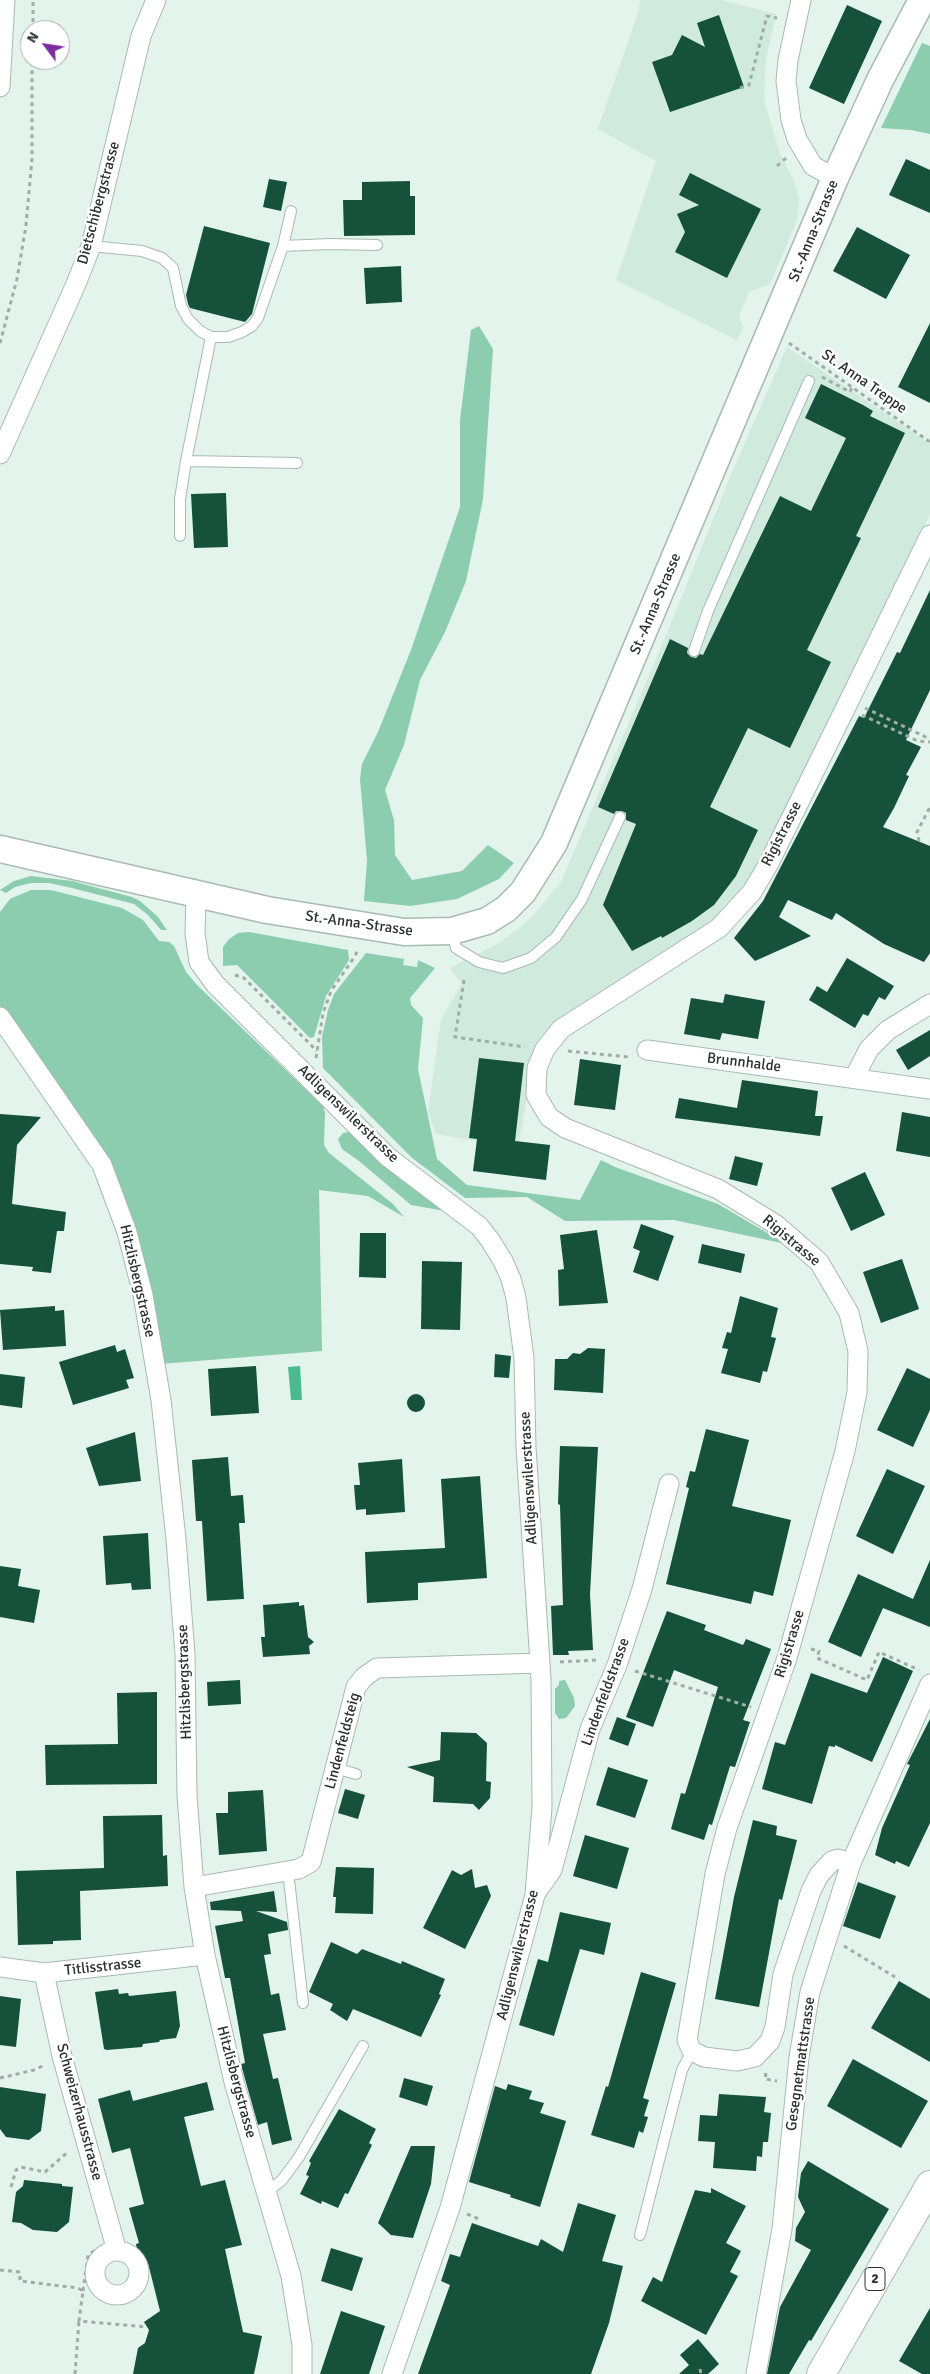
<!DOCTYPE html>
<style>
body{margin:0}
#map{position:relative;width:930px;height:2374px;overflow:hidden;background:#e2f4eb;font-family:Signika,sans-serif}
canvas{display:block}
.north{position:absolute;left:20px;top:20px;width:50px;height:50px;box-sizing:border-box;background:#fff;border:1px solid #aaadab;border-radius:50%;rotate:301deg;font-size:14px;font-weight:700;line-height:20px;text-align:center;color:#2a312d}
.north::after{content:'';display:block;margin:auto;width:18px;height:22px;background:#7d2c9d;clip-path:polygon(50% 0,100% 100%,50% 72%,0 100%)}
</style>
<div id="map">
<canvas width="930" height="2374"></canvas>
<div class="north">N</div>
</div>
<script>
const ctx = document.querySelector('canvas').getContext('2d');
ctx.lineJoin = 'round';
function paint(path, color) { ctx.fillStyle = color; ctx.fill(path, 'evenodd'); }
const toPath = rows => new Path2D(rows.map(r => 'M' + r).join(''));
function trace(path, color, width, dash) { ctx.strokeStyle = color; ctx.lineWidth = width; ctx.lineCap = dash ? 'butt' : 'round'; ctx.setLineDash(dash || []); ctx.stroke(path); }
function drawText(font, color, halo, rows, align = 'center') {
  ctx.font = font + ' Signika,sans-serif'; ctx.lineWidth = 5; ctx.setLineDash([]); ctx.textBaseline = 'middle'; ctx.strokeStyle = halo; ctx.fillStyle = color; for (const [text, x, y, turn = 0] of rows) {
    ctx.save(); ctx.translate(x, y); ctx.rotate((+turn || 0) * Math.PI / 180); ctx.textAlign = isNaN(turn) ? turn : align; if (halo) ctx.strokeText(text, 0, 0); ctx.fillText(text, 0, 0); ctx.restore();
  }
}
paint(toPath([
 [640,0,721,0,776,14,766,59,764,99,780,154,794,181,799,198,797,220,770,284,749,292,739,316,743,328,737,340,616,280,656,161,598,129,638,13],
 [787,347,930,444,930,513,924,528,750,882,706,929,545,1032,536,1043,518,1148,436,1134,428,1112,441,1019,462,984,450,968,501,942,531,918,561,882,670,626,733,470]
]), '#d0eadd');
paint(toPath([
 [922,43,930,46,930,134,911,130,881,128],
 [479,326,493,349,483,499,466,581,445,632,420,680,404,745,385,790,394,820,395,855,412,880,462,871,488,845,514,863,499,879,457,899,410,906,364,901,367,860,360,779,362,764,378,732,411,650,460,507,460,420,471,330],
 [31,876,72,881,132,897,140,901,158,917,167,930,161,930,148,915,134,904,72,888,49,883,31,883,15,887,6,893,0,890,14,881],
 [31,890,51,890,122,908,143,920,159,941,169,942,174,946,186,972,197,985,323,1106,325,1113,324,1145,329,1153,393,1204,404,1217,368,1196,319,1190,322,1351,160,1364,122,1203,0,1011,0,912,10,899],
 [249,932,348,950,349,960,326,996,314,1037,310,1038,237,965,223,966,223,947,229,939,238,933],
 [366,953,404,959,403,965,417,967,418,960,435,968,410,998,411,1005,423,1018,418,1069,437,1159,467,1185,580,1200,601,1160,615,1167,718,1204,786,1244,674,1220,565,1221,527,1197,465,1198,411,1157,323,1068,322,1037,328,1010,334,994],
 [350,1132,371,1153,445,1211,411,1205,359,1161,342,1149,338,1139,343,1133],
 [565,1680,574,1698,575,1706,566,1718,559,1719,555,1713,555,1689,559,1685,559,1681]
]), '#8cccaf');
paint(toPath([
 [300,1366,302,1400,291,1400,288,1367]
]), '#4cba8f');
paint(toPath([
 [847,5,882,21,844,104,809,88],
 [719,15,744,87,670,112,652,62,672,55,682,35,705,47,697,23],
 [906,159,930,170,930,213,889,195],
 [690,173,761,209,727,278,675,252,685,232,677,214,699,205,679,195],
 [269,179,287,182,281,211,263,207],
 [410,181,410,196,415,196,415,235,344,236,343,200,362,200,362,182],
 [204,226,270,243,252,314,245,322,190,308,188,304,186,295],
 [857,227,910,255,886,299,833,271],
 [401,266,402,302,366,304,364,268],
 [930,323,930,403,898,387],
 [821,384,863,405,873,411,870,416,905,433,856,536,861,538,807,650,831,662,790,748,748,728,710,807,758,830,736,876,714,905,692,921,662,938,661,936,632,951,603,905,636,824,626,820,626,813,622,811,616,811,614,814,598,807,670,639,688,648,687,653,691,657,696,658,700,654,703,655,780,496,811,511,846,438,805,418],
 [226,493,228,547,194,548,191,494],
 [930,590,930,690,906,740,921,747,906,775,909,776,894,808,883,827,930,846,930,953,924,962,884,944,836,913,832,920,788,900,779,917,811,936,755,961,734,938,763,901,859,716,864,718,897,652,900,653],
 [847,958,894,986,885,1000,879,997,868,1016,863,1014,855,1028,809,1000,817,986,827,992],
 [725,994,765,1001,758,1039,722,1033,720,1040,684,1034,691,998,723,1003],
 [930,1030,930,1056,908,1070,896,1050],
 [479,1058,524,1063,515,1141,550,1145,546,1180,473,1171,477,1139,469,1138],
 [580,1059,621,1065,615,1110,574,1105],
 [742,1080,818,1091,815,1116,823,1116,820,1136,675,1118,679,1098,737,1108],
 [902,1112,930,1117,930,1157,896,1151],
 [0,1114,41,1117,17,1145,12,1204,66,1212,64,1231,57,1231,51,1273,32,1271,33,1267,0,1264],
 [735,1156,763,1163,757,1186,729,1179],
 [865,1172,885,1215,851,1231,831,1188],
 [641,1224,674,1236,658,1281,633,1272,640,1251,633,1248],
 [597,1230,608,1303,559,1306,558,1270,564,1269,560,1235],
 [360,1233,386,1233,386,1278,359,1277],
 [702,1244,745,1254,741,1273,698,1263],
 [902,1259,919,1309,881,1323,863,1272],
 [422,1261,462,1262,460,1330,421,1329],
 [740,1296,778,1308,771,1337,776,1338,767,1372,763,1371,760,1383,721,1373,728,1349,722,1348,727,1332,731,1333],
 [55,1306,55,1311,64,1310,66,1346,3,1350,0,1310],
 [115,1345,117,1352,125,1349,134,1378,126,1380,129,1388,73,1405,59,1362],
 [588,1348,605,1349,603,1393,554,1390,555,1359,567,1359,573,1353,580,1354],
 [495,1354,511,1356,509,1378,494,1377],
 [256,1366,259,1413,211,1416,208,1369],
 [907,1368,930,1379,930,1410,913,1447,877,1430],
 [0,1374,25,1377,22,1408,0,1405],
 '407 1403a9 9 0 1 1 18 0a9 9 0 1 1-18 0Z',
 [706,1429,749,1440,732,1506,791,1520,773,1596,754,1591,751,1604,666,1584,689,1488,686,1487,690,1471,695,1472],
 [135,1432,141,1481,99,1486,86,1448],
 [560,1446,598,1447,590,1594,593,1650,568,1651,569,1655,553,1655,551,1606,563,1605,560,1505,558,1504],
 [228,1457,231,1496,243,1495,245,1523,239,1523,244,1599,207,1601,202,1521,196,1521,192,1460],
 [402,1459,405,1512,366,1515,366,1509,356,1510,354,1485,360,1485,358,1463],
 [887,1469,925,1486,893,1554,856,1536],
 [480,1476,487,1578,418,1583,418,1600,367,1603,365,1552,445,1548,441,1479],
 [148,1533,151,1589,132,1590,131,1583,106,1585,103,1536],
 [930,1560,930,1627,883,1608,861,1657,828,1642,858,1574,913,1599],
 [0,1566,21,1569,18,1586,40,1590,34,1623,0,1617],
 [299,1602,299,1606,304,1605,308,1637,314,1642,309,1646,310,1654,263,1657,261,1637,265,1637,263,1605],
 [667,1611,706,1625,704,1630,743,1645,746,1639,771,1649,743,1720,750,1722,735,1767,730,1766,712,1825,709,1824,704,1840,671,1829,681,1793,685,1794,718,1687,674,1670,653,1727,626,1717],
 [883,1657,913,1671,872,1762,835,1745,835,1747,829,1746,812,1804,762,1789,775,1742,785,1745,811,1673,867,1693],
 [240,1680,241,1704,208,1706,207,1682],
 [157,1692,157,1784,46,1785,45,1745,118,1744,117,1693],
 [617,1717,636,1724,628,1746,609,1739],
 [930,1719,930,1823,909,1867,896,1861,895,1864,875,1855,882,1828,910,1765,907,1764],
 [441,1732,476,1733,487,1743,486,1781,491,1782,490,1798,479,1810,473,1804,433,1802,434,1777,407,1767,440,1760],
 [608,1767,648,1780,635,1818,596,1805],
 [345,1789,365,1795,358,1819,338,1813],
 [263,1790,267,1851,219,1855,216,1813,228,1813,228,1792],
 [162,1815,163,1856,167,1855,168,1886,80,1891,81,1940,53,1941,53,1944,18,1945,16,1871,104,1868,103,1816],
 [753,1820,777,1826,776,1835,797,1840,782,1900,779,1899,759,2007,715,1999,734,1897],
 [585,1835,629,1848,617,1889,573,1876],
 [336,1867,374,1868,373,1914,335,1913,336,1897,333,1897],
 [472,1869,475,1888,487,1885,491,1896,465,1949,423,1928,452,1870,461,1875],
 [858,1882,896,1896,880,1939,843,1926],
 [274,1891,277,1912,256,1911,287,1922,288,1930,268,1934,271,1954,264,1955,271,1995,279,1993,286,2030,263,2034,273,2079,278,2078,292,2140,272,2145,267,2122,258,2125,245,2079,241,2064,245,2063,230,1978,225,1978,215,1926,243,1921,241,1911,211,1910,210,1902],
 [560,1912,611,1923,604,1955,580,1949,554,2036,519,2025,538,1959,548,1962],
 [331,1942,357,1954,362,1949,401,1964,402,1961,445,1979,439,1994,441,1995,421,2037,353,2009,347,2021,330,2010,333,2004,309,1992],
 [641,1972,676,1983,643,2098,649,2100,644,2116,648,2117,643,2133,639,2131,634,2148,591,2135,606,2086,608,2087],
 [899,1981,930,1999,930,2062,871,2028],
 [118,1989,119,1994,128,1993,129,1996,176,1991,180,2026,176,2038,160,2040,159,2042,143,2044,142,2047,107,2050,104,2049,95,1992],
 [0,1996,21,1999,16,2047,0,2045],
 [853,2059,928,2101,901,2148,827,2106],
 [404,2078,433,2086,427,2106,399,2097],
 [207,2082,214,2110,184,2117,201,2186,225,2180,242,2245,225,2249,243,2332,262,2336,254,2374,133,2374,138,2348,145,2343,149,2330,144,2322,160,2311,148,2263,138,2257,136,2244,139,2243,129,2208,144,2204,130,2148,112,2153,98,2099,130,2090,133,2101],
 [508,2084,532,2091,529,2099,544,2103,540,2113,566,2121,540,2207,510,2197,511,2195,469,2182,495,2086,506,2090],
 [0,2087,46,2094,41,2131,29,2140,6,2137,0,2129],
 [719,2094,766,2097,764,2112,771,2113,768,2142,763,2142,762,2157,757,2156,756,2171,713,2168,715,2142,698,2141,700,2115,717,2116],
 [339,2109,376,2129,369,2143,372,2145,348,2194,345,2193,338,2208,322,2201,321,2204,300,2194,309,2176,306,2175,311,2163,309,2161],
 [411,2146,435,2146,431,2184,413,2238,391,2235,378,2223],
 [808,2161,889,2209,811,2341,809,2340,789,2374,767,2374,780,2307,811,2250,795,2241,796,2228,805,2212,798,2197,801,2173],
 [24,2180,62,2184,62,2186,73,2187,69,2222,57,2232,33,2230,21,2223,12,2222,16,2192,23,2186],
 [711,2188,746,2206,726,2243,741,2251,730,2272,738,2276,706,2335,641,2301,653,2277,662,2282,695,2190,711,2193],
 [578,2203,616,2215,602,2261,623,2266,609,2323,591,2374,418,2374,450,2285,441,2281,450,2254,460,2257,472,2223,538,2246,541,2239,563,2252],
 [331,2248,363,2258,352,2291,321,2281],
 [930,2308,930,2374,922,2374,899,2361],
 [341,2311,385,2326,369,2374,320,2374],
 [698,2339,719,2364,708,2374,679,2374,689,2365,680,2355]
]), '#15513b');
const lane = toPath([
 [91,246,142,251,162,258,173,268,181,306,188,319,200,331,211,337,228,337,242,332,252,326,258,318,283,246,291,211],
 [283,246,330,244,377,245],
 [186,461,297,463],
 [180,536,180,499,186,461,211,337],
 [694,651,708,611,809,381],
 [452,932,456,948,479,962,503,968,531,958,556,937,582,899,620,817],
 [335,1768,356,1774],
 [288,1871,303,2003],
 [267,2192,282,2180,299,2157,363,2046],
 [640,2235,682,2070,692,2051]
]);
const street = toPath([
 [801,0,788,60,786,81,791,120,797,139,813,166,835,178],
 [0,87,5,0],
 [0,454,76,284,91,246,141,36,156,0],
 [196,894,195,933,199,962,215,984,388,1157,479,1226,490,1240,503,1261,511,1279,516,1298,524,1358,526,1447,541,1679,542,1807,535,1895,450,2208,392,2374],
 [0,1017,102,1165,127,1232,143,1295,161,1400,176,1539,185,1654,187,1796,194,1887,205,1955,234,2082,291,2276,302,2345,302,2374],
 [647,1050,930,1089],
 [854,1078,869,1049,888,1030,930,1004],
 [851,1863,838,1859,832,1861,819,1875,811,1891,783,1974,775,2027,770,2041,755,2057,737,2061,704,2057,692,2051,687,2040,715,1874,727,1828,787,1658,845,1451,857,1392,858,1351,849,1313,819,1262,775,1224,718,1189,565,1128,549,1117,536,1095,537,1068,545,1049,561,1029,719,928,752,892,768,865,846,707,930,535],
 [194,1887,299,1869,311,1862,356,1687,364,1677,377,1668,540,1663],
 [535,1894,552,1870,590,1729,617,1665,642,1589,669,1484],
 [0,1967,44,1973,205,1955],
 [44,1973,62,2056,117,2251],
 '95 2273a22 22 0 1 1 44 0a22 22 0 1 1-44 0Z',
 [756,2374,782,2229,799,2057,810,1992,851,1863,930,1684]
]);
const secondary = toPath([
 [0,849,267,910,404,932,452,931,487,921,506,909,523,892,554,843,835,178,880,80,922,0]
]);
const primary = toPath([
 [821,2374,930,2185]
]);
trace(lane, '#a9bab2', 12);
trace(street, '#a9bab2', 21);
trace(secondary, '#a9bab2', 29);
trace(primary, '#a9bab2', 30);
trace(toPath([
 [33,30,33,0],
 [740,88,749,85,767,16,777,18],
 [777,166,786,158],
 [0,343,17,279,26,225,32,159,32,60],
 [789,343,930,442],
 [822,377,850,392,852,387],
 [865,708,930,739],
 [862,715,918,741,930,742],
 [919,841,917,832,930,807],
 [235,975,244,978,317,1051],
 [464,980,455,1037,525,1047],
 [568,1051,629,1057],
 [316,1058,323,1013,331,991,355,956,358,949],
 [811,1649,819,1651,817,1658,867,1680,879,1652,919,1670],
 [560,1662,598,1660],
 [635,1671,751,1707],
 [844,1946,895,1977],
 [766,2073,765,2079,777,2081],
 [0,2078,34,2070,45,2065],
 [11,2187,16,2170,21,2167,45,2172,69,2151],
 [467,2214,481,2220],
 [0,2270,20,2272,20,2281,78,2288,83,2291,79,2321,147,2327],
 [83,2291,88,2255,97,2249],
 [700,2369,701,2374],
 [75,2374,79,2321]
]), '#9fada6', 3, [4, 4]);
trace(lane, '#fff', 10);
trace(street, '#fff', 19);
trace(secondary, '#fff', 26);
trace(primary, '#fff', 28);
for (const [x, y, w] of [
 [875,2279,20]
]) { const box = new Path2D(); box.roundRect(x - w / 2, y - 11.5, w, 23, 4); ctx.fillStyle = '#fff'; ctx.fill(box); trace(box, '#2a312d', 1); }
drawText('bold 14px', '#2a312d', null, [
 ["2",875,2279]
]);
drawText('15px', '#2a312d', '#fff', [
 ["Dietschibergstrasse",99,203,-75],
 ["St.-Anna-Strasse",814,231,-68],
 ["St. Anna Treppe",864,382,35],
 ["St.-Anna-Strasse",656,604,-67],
 ["Rigistrasse",782,834,-63],
 ["St.-Anna-Strasse",359,924,8],
 ["Brunnhalde",744,1063,7],
 ["Adligenswilerstrasse",348,1114,44],
 ["Rigistrasse",791,1241,40],
 ["Hitzlisbergstrasse",137,1281,77],
 ["Adligenswilerstrasse",529,1478,-93],
 ["Rigistrasse",790,1644,-73],
 ["Hitzlisbergstrasse",185,1682,-92],
 ["Lindenfeldstrasse",606,1692,-70],
 ["Lindenfeldsteig",343,1741,-75],
 ["Adligenswilerstrasse",518,1955,-76],
 ["Titlisstrasse",103,1967,-6],
 ["Gesegnetmattstrasse",801,2064,-82],
 ["Hitzlisbergstrasse",236,2082,75],
 ["Schweizerhausstrasse",79,2112,75]
]);
</script>
